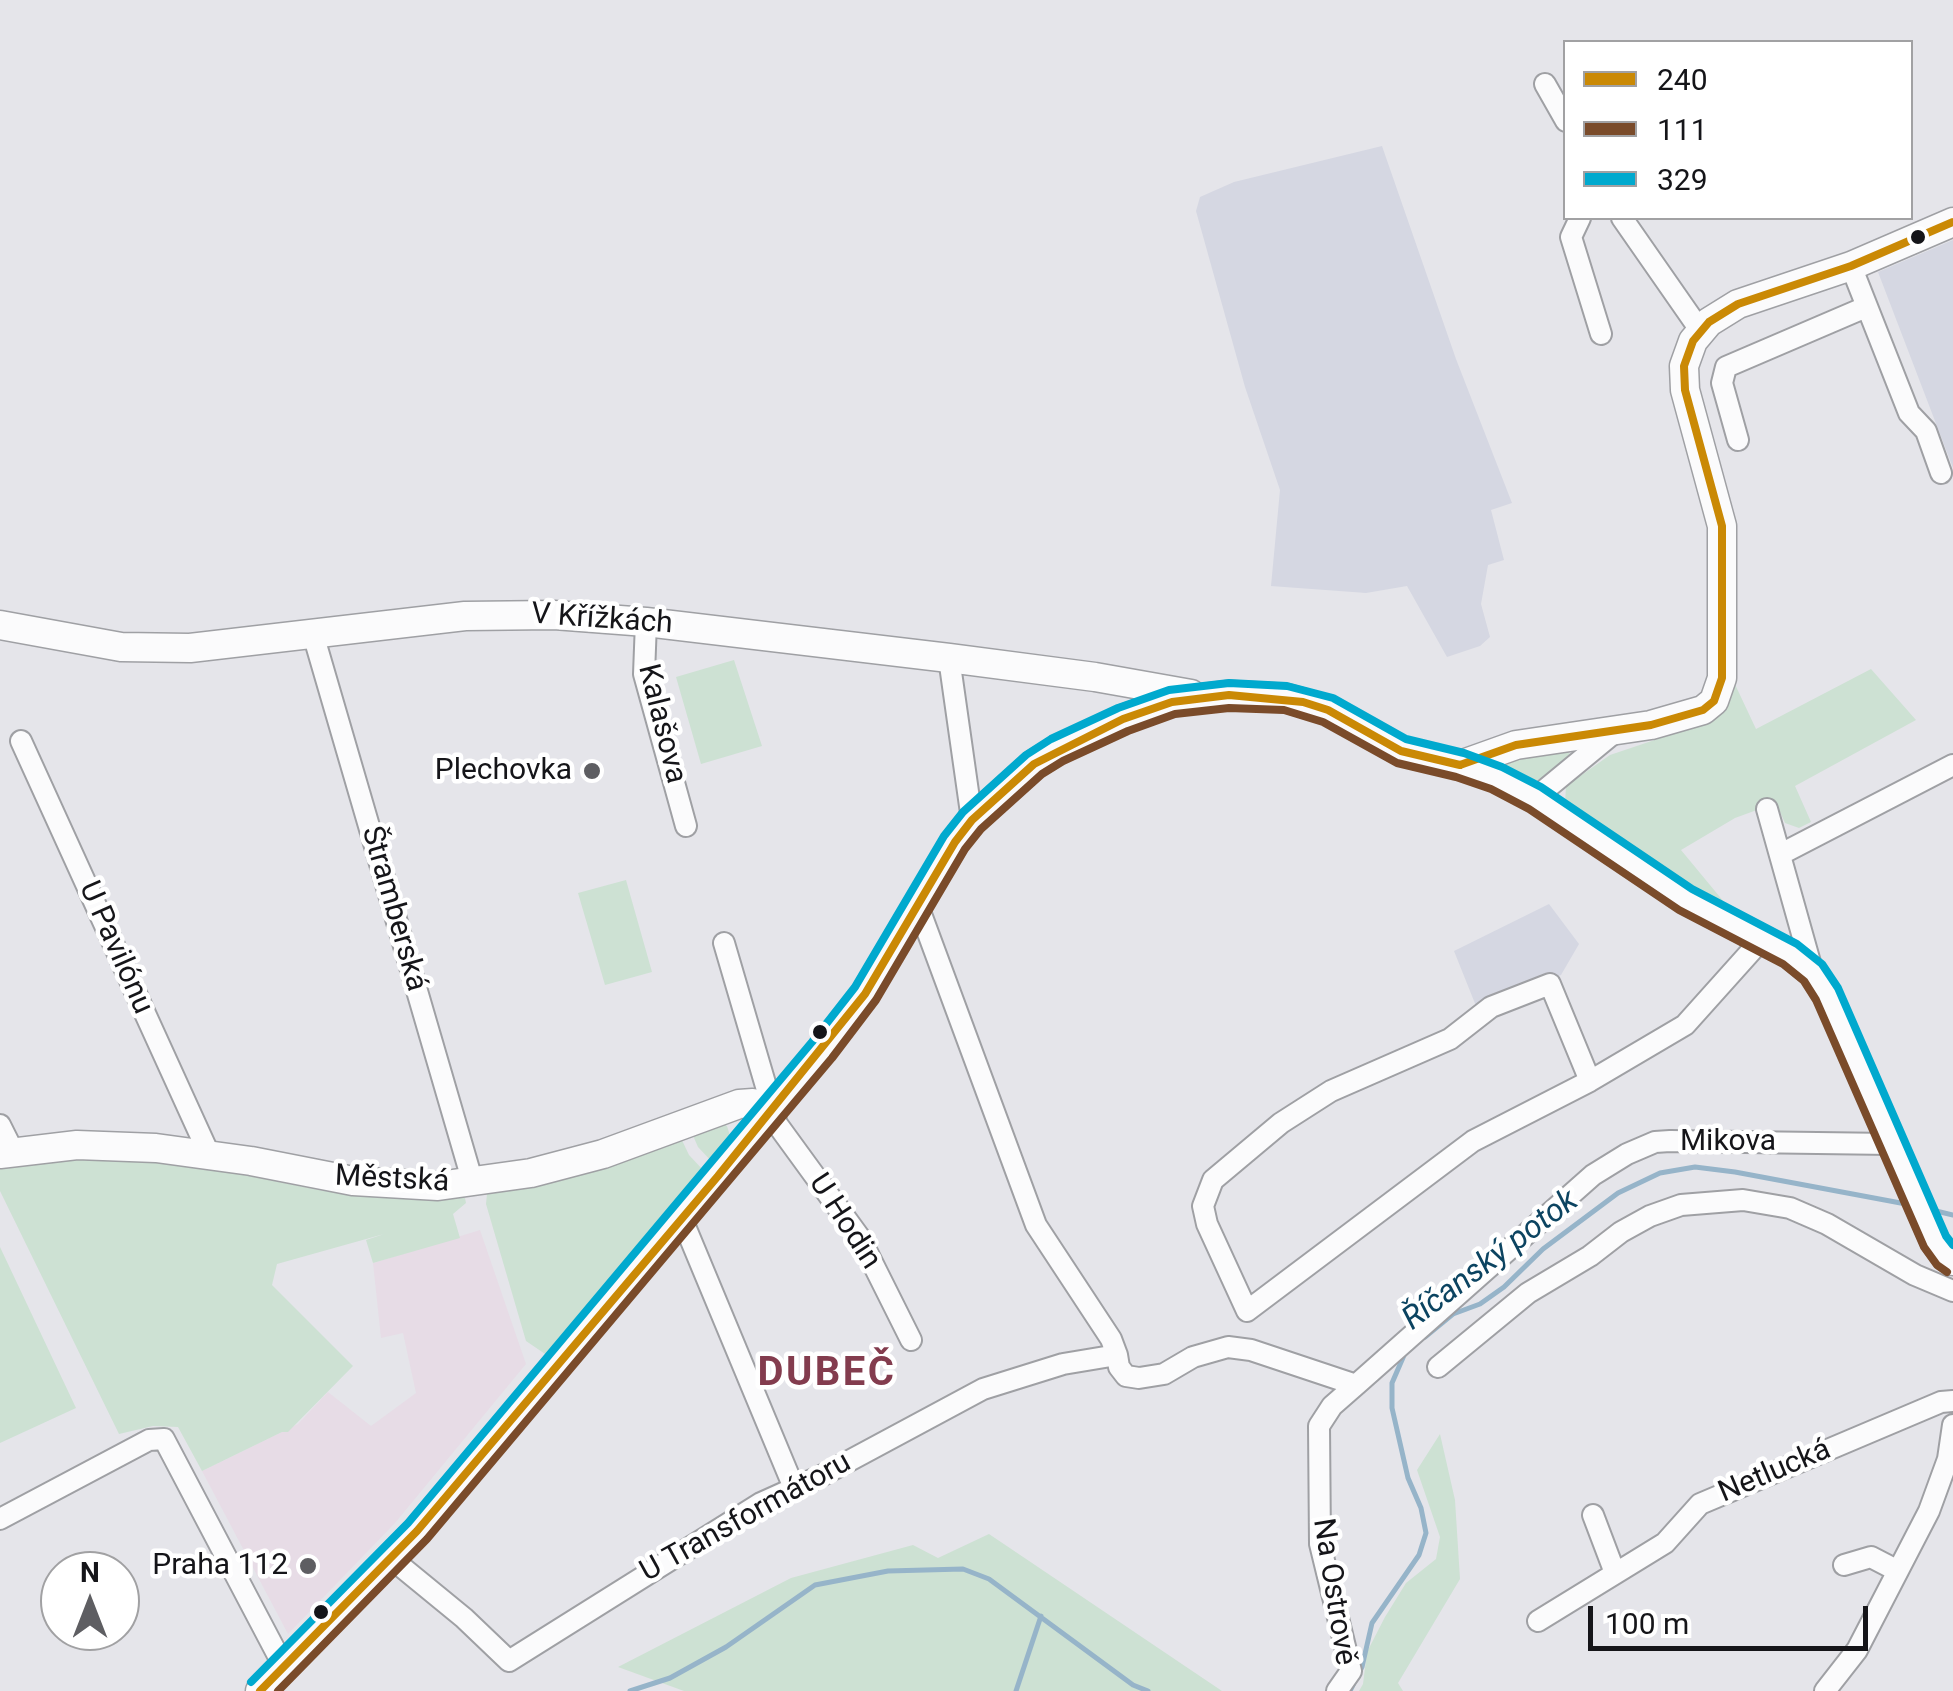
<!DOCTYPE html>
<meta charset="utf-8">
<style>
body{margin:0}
#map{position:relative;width:1953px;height:1691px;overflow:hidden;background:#e5e5ea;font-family:Roboto,sans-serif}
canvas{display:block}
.legend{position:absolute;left:1563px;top:40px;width:350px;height:180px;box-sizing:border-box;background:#fff;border:2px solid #a1a1a3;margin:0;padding:12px 18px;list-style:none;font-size:30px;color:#151519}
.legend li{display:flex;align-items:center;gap:20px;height:50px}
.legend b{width:50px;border:2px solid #a1a1a3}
.north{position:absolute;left:40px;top:1551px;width:100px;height:100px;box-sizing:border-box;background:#fff;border:2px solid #a1a1a3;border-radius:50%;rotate:0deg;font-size:28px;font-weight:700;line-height:40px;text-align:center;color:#151519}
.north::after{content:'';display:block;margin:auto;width:35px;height:45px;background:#5e5e62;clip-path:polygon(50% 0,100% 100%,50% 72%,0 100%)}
.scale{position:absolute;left:1588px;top:1606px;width:280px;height:45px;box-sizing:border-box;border:5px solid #151519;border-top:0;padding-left:12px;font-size:30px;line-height:35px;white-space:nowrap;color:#151519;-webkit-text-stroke:8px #fff;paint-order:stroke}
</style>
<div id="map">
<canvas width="1953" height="1691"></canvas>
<ul class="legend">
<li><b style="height:12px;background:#ca8905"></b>240</li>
<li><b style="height:12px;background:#7a4b2a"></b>111</li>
<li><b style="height:12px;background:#00a9ce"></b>329</li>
</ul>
<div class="north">N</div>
<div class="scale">100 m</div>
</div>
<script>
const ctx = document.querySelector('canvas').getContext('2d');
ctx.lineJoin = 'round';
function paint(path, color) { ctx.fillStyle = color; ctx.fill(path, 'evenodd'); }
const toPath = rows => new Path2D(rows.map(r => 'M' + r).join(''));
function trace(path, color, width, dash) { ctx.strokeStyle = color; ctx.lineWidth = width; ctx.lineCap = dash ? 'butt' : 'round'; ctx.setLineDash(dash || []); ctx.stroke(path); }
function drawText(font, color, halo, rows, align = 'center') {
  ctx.font = font + ' Roboto,sans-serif'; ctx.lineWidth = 9; ctx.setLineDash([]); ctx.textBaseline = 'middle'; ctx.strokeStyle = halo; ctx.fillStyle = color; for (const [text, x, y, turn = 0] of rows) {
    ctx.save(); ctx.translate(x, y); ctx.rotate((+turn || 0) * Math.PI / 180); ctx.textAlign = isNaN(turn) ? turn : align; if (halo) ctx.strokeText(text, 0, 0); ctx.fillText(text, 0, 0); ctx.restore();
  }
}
paint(toPath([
 [480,1230,526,1364,395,1523,288,1634,202,1471,298,1424,328,1392,371,1426,416,1393,403,1333,381,1338,373,1263]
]), '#e7dce6');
paint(toPath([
 [1382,146,1456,359,1512,503,1491,510,1504,560,1488,565,1481,604,1490,637,1480,646,1447,657,1407,586,1366,593,1271,586,1280,490,1245,387,1196,211,1200,197,1234,182],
 [1953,240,1953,468,1878,272],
 [1549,904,1579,944,1561,975,1476,1006,1454,951]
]), '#d5d7e2');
paint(toPath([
 [734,660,762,746,701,764,676,677],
 [1871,669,1916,720,1795,786,1811,822,1799,828,1785,823,1776,803,1735,818,1681,850,1729,908,1662,875,1565,804,1566,786,1610,755,1711,721,1724,705,1732,678,1756,729],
 [1564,748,1570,754,1548,775,1535,781,1515,777,1502,769,1505,759],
 [626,880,652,972,605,985,578,893],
 [719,1122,727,1126,731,1139,713,1163,698,1147,691,1131],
 [680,1136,689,1155,704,1171,551,1358,526,1341,486,1204,487,1194,492,1189],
 [61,1159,189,1164,324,1191,407,1199,465,1198,466,1203,453,1214,460,1238,373,1263,366,1240,384,1234,277,1264,272,1285,353,1366,288,1432,282,1432,202,1471,178,1427,153,1426,119,1434,0,1191,0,1168],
 [0,1247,76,1408,0,1443],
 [1440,1434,1455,1500,1460,1579,1398,1683,1403,1691,1359,1691,1363,1684,1367,1652,1385,1617,1406,1583,1436,1559,1440,1537,1417,1470],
 [989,1534,1222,1691,684,1691,618,1667,791,1578,913,1545,938,1558]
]), '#cde1d3');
trace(toPath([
 [1932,1210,1953,1215],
 [1425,1337,1453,1314,1480,1304,1504,1287,1543,1249,1618,1193,1660,1173,1695,1167,1735,1172,1906,1204],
 [630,1691,670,1678,726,1647,815,1585,888,1571,963,1569,989,1579,1133,1685,1148,1691],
 [1016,1691,1041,1616],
 [1350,1691,1362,1667,1372,1623,1419,1555,1426,1533,1421,1508,1408,1478,1392,1408,1392,1383,1405,1353]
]), '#96b4c9', 5);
const street = toPath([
 [1545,84,1566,121],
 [1580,218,1571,237,1601,334],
 [1622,218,1700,330],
 [1851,266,1909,413,1926,431,1941,473],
 [1738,440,1722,383,1726,367,1866,307],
 [646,622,644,674,686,826],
 [313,634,473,1183],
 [949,658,972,820],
 [21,741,209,1154],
 [1535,798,1615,732],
 [1767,809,1813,973],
 [1781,854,1953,765],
 [918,906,1036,1225,1111,1339,1117,1355],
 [724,943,777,1124,860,1238,911,1340],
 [1590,1081,1550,984,1491,1007,1450,1039,1331,1091,1281,1123,1213,1180,1203,1206,1207,1224,1247,1311,1473,1141,1590,1081,1685,1025,1763,938],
 [0,1125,13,1151],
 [682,1219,794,1488],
 [1438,1367,1528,1293,1590,1256,1621,1232,1650,1216,1681,1205,1743,1200,1790,1208,1827,1224,1915,1275,1953,1291],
 [1593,1515,1615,1573],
 [0,1519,149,1440,164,1439,284,1667],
 [392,1559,464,1618,509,1661,761,1503,821,1476,983,1389,1063,1364,1117,1355,1119,1367,1126,1376,1139,1378,1164,1374,1193,1357,1228,1347,1251,1350,1356,1385,1593,1175,1627,1154,1655,1142,1670,1141,1891,1144],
 [1844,1565,1871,1557,1898,1571],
 [1538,1621,1665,1543,1700,1504,1941,1402,1953,1401],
 [1337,1691,1351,1671,1320,1544,1319,1426,1332,1406,1356,1385],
 [1825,1691,1857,1650,1929,1511,1948,1459,1953,1425]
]);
const secondary = toPath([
 [0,625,121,647,190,648,465,616,554,615,646,622,949,658,1095,677,1191,694],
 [1460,765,1516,745,1651,725,1703,710,1714,701,1722,678,1722,526,1685,390,1684,366,1693,341,1709,322,1738,304,1851,266,1953,222],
 [0,1154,77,1145,156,1148,251,1161,353,1181,438,1186,531,1173,603,1154,739,1104,753,1103,773,1108],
 [260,1691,417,1531,822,1050,865,994,955,842,972,820,1034,764,1057,750,1123,719,1172,702,1229,695,1286,698,1328,710,1401,751,1460,765,1496,778,1535,798,1686,900,1790,954,1813,973,1827,994,1935,1242,1946,1257,1953,1261]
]);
trace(street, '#9fa0a4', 24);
trace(secondary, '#9fa0a4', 31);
trace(street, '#fbfbfc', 20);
trace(secondary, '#fbfbfc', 28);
trace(toPath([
 [1460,765,1516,745,1651,725,1703,710,1714,701,1722,678,1722,526,1685,390,1684,366,1693,341,1709,322,1738,304,1851,266,1953,222],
 [260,1691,417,1531,718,1176,865,994,955,842,972,820,1034,764,1123,719,1172,702,1229,695,1303,702,1328,710,1401,751,1460,765]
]), '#ca8905', 8);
trace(toPath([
 [278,1691,427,1539,832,1058,876,1000,965,849,981,829,1042,774,1063,761,1128,731,1175,714,1229,708,1284,710,1323,722,1397,763,1456,777,1491,789,1529,809,1679,910,1783,964,1804,981,1816,1000,1924,1247,1937,1265,1947,1272]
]), '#7a4b2a', 8);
trace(toPath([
 [251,1682,408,1523,812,1042,855,987,944,836,963,812,1026,755,1051,739,1118,708,1169,690,1229,683,1287,686,1333,698,1406,739,1464,753,1502,767,1541,787,1692,889,1797,944,1822,964,1838,988,1946,1236,1953,1245]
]), '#00a9ce', 8);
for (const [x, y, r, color] of [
 [1918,237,9,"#151519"],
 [592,771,10,"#5e5e62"],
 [820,1032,9,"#151519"],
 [308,1566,10,"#5e5e62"],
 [321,1612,9,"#151519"]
]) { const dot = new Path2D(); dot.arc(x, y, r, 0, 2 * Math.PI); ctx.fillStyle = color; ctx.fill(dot); trace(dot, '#fff', 4); }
drawText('30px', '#151519', '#fff', [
 ["V Křížkách",602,620,4],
 ["Kalašova",661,724,76],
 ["Štramberská",393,909,74],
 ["U Pavilónu",115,948,66],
 ["Mikova",1728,1142],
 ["Městská",392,1180,3],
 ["U Hodin",844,1222,57],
 ["Netlucká",1775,1472,-23],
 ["U Transformátoru",746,1518,-29],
 ["Na Ostrově",1333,1592,81]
]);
drawText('30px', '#151519', '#fff', [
 ["Plechovka",572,771],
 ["Praha 112",288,1566]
], 'right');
drawText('italic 32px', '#0c4461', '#fff', [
 ["Říčanský potok",1491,1261,-37]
]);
ctx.letterSpacing = '2.5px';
drawText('bold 40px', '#833c4e', '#fff', [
 ["DUBEČ",827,1375]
]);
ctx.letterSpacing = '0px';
</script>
